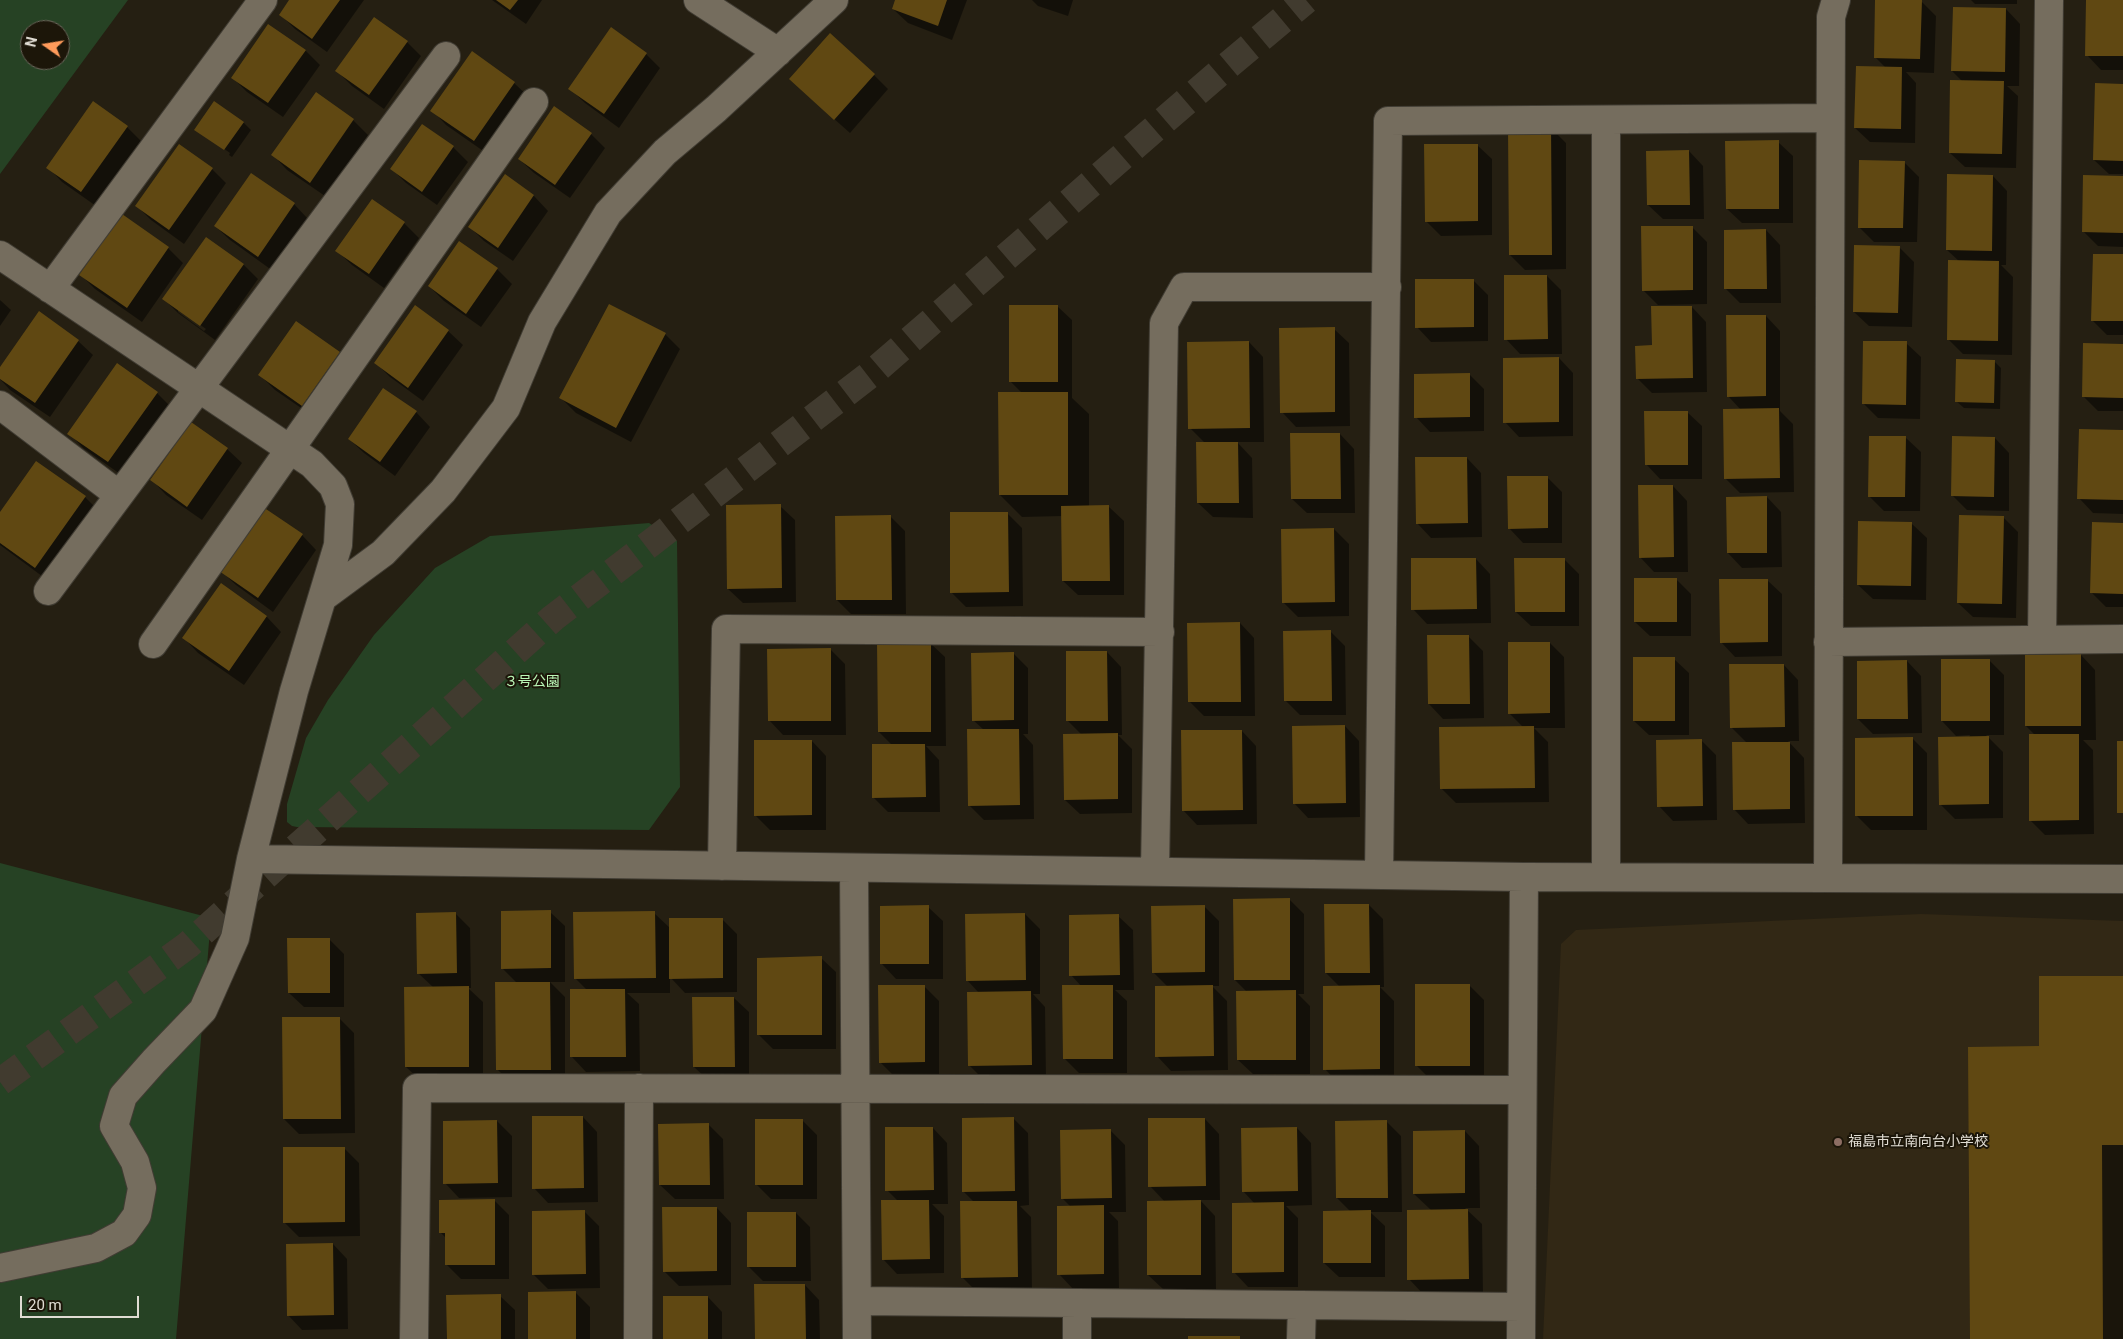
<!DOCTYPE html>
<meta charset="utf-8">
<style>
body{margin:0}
#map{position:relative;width:2123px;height:1339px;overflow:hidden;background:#251f12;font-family:Roboto,sans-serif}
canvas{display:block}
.north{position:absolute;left:20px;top:20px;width:50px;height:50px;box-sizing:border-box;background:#1c1609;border:1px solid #6a655a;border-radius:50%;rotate:283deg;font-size:14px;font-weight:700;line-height:20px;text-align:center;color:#e0dcd3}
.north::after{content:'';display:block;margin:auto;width:18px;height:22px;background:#ff9b5b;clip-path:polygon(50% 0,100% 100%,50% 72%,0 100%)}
.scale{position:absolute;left:20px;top:1296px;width:119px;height:22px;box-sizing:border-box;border:2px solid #e0dcd3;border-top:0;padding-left:6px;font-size:15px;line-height:18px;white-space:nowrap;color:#e0dcd3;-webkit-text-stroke:4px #1c1609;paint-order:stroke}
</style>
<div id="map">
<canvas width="2123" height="1339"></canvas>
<div class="north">N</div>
<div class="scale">20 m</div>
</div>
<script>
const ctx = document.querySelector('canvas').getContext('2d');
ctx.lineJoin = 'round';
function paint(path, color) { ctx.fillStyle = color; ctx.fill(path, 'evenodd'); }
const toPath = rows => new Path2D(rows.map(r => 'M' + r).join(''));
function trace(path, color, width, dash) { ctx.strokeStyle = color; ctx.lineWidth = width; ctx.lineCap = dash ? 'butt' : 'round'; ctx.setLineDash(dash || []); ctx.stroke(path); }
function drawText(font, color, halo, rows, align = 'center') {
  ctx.font = font + ' Roboto,"Noto Sans JP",sans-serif'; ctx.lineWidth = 4; ctx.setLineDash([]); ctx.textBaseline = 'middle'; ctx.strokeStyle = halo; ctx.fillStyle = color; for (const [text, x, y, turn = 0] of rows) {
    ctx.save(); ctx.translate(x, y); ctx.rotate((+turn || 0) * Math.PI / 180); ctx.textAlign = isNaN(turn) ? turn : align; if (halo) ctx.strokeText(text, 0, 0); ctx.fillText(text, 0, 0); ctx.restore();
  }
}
paint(toPath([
 [1921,914,2123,921,2123,1339,1543,1339,1561,944,1576,930]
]), '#322815');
paint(toPath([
 [0,0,128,0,0,174],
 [30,30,60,30,60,60,30,60],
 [649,523,677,541,680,787,649,830,297,827,292,826,287,822,287,804,306,738,328,700,374,635,435,568,490,536],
 [0,863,211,918,176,1339,0,1339]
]), '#264224');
paint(toPath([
 [290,0,364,0,327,52,295,29,280,14],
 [492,0,542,0,526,24],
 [897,0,967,0,952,40,908,23,893,9],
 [1032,0,1073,0,1068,16,1038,6],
 [1971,0,2017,0,2017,4,1975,4],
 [2088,0,2123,0,2123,70,2101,70,2087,55],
 [1921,1,1936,16,1934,73,1906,72,1916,83,1915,143,1870,142,1855,128,1886,68,1875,57],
 [2006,9,2020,24,2019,86,2007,86,2018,96,2016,168,1965,167,1950,153,1962,81,1952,71],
 [407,42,421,56,384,109,352,86,337,71],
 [305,50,320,65,283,117,247,92,232,77],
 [646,54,660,68,619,128,585,103,570,89],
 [874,75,888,89,850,133,806,94],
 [514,83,529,97,489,155,446,125,432,110],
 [2123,85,2123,174,2109,174,2094,160],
 [316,94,353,120,368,135,325,196,287,170,273,155],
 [244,123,251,130,232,157,229,155,230,153,202,133,202,135,196,129],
 [422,126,453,147,468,162,437,205,406,183,392,169],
 [127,127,142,142,96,206,62,182,48,167],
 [1551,128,1566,143,1566,269,1525,270,1510,255],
 [591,134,605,148,570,198,534,173,519,159],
 [1778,142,1793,156,1793,223,1742,223,1727,209],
 [1477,145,1492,159,1492,235,1441,236,1426,221],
 [1689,151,1703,166,1704,219,1663,219,1648,205],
 [1904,162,1919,177,1917,242,1874,242,1859,227],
 [212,169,226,183,184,244,151,220,137,206],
 [505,176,534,196,548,211,513,261,484,241,470,227],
 [1993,176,2007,191,2006,265,2001,265,2013,277,2012,355,1963,354,1948,339,1960,262,1947,250],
 [2123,177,2123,247,2098,246,2083,231],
 [372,200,404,223,419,238,384,288,352,265,337,251],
 [294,204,308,219,273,271,230,240,215,226],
 [122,216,168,248,183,263,142,322,95,289,81,275],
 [1692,227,1707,242,1707,304,1658,305,1643,290],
 [1766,230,1780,245,1781,303,1740,303,1726,289],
 [1899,247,1914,262,1912,327,1869,326,1854,312],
 [2123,256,2123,335,2107,335,2092,320],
 [243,264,258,279,215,340,178,313,164,299],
 [178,309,206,329,204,331,178,312],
 [497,269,512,284,481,327,444,301,429,286],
 [1547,276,1561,290,1562,354,1520,354,1506,339],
 [1473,280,1488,295,1488,341,1431,342,1417,327],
 [0,300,11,310,0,326],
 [610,305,665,334,680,349,631,442,576,413,561,398],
 [1057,306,1072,320,1072,398,1089,414,1089,507,1109,507,1124,521,1124,595,1078,595,1063,581,1063,516,1022,517,1000,495,1022,393,1011,382],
 [1692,307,1706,322,1707,392,1652,393,1637,378],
 [1766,316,1780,331,1780,411,1793,424,1794,492,1740,493,1725,478,1741,410,1728,396],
 [1334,329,1349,343,1350,426,1296,427,1282,412],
 [448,331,463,345,423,401,390,377,376,363],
 [78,341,93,355,50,417,10,390,0,379,0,369],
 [1249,342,1263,357,1264,442,1237,442,1252,458,1253,518,1213,517,1198,503,1205,443,1190,428],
 [1906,343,1921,357,1920,419,1878,418,1863,403],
 [2123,346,2123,411,2098,411,2083,396],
 [339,353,354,367,317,419,275,390,260,375],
 [1559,358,1573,373,1573,436,1519,437,1505,422],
 [1994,361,2001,368,2000,409,1964,408,1956,401],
 [1470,375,1484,389,1484,431,1430,432,1416,417],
 [157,393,171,407,123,476,83,448,69,433],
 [416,412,430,427,395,476,364,453,349,439],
 [1687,412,1702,426,1702,479,1660,479,1646,464],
 [2123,431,2123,514,2093,513,2079,498],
 [1340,434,1354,449,1355,513,1307,513,1292,499],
 [1906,438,1921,452,1920,511,1884,511,1869,496],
 [1995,438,2009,453,2009,511,1967,510,1952,495],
 [227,449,242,463,202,520,166,495,152,480],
 [1467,458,1481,473,1482,537,1431,538,1417,523],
 [1547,477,1562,492,1562,543,1523,543,1509,528],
 [1673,486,1687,501,1688,572,1654,572,1640,557],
 [85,497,100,512,50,582,0,545,0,514],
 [1767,497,1781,512,1782,567,1742,568,1728,553],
 [780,506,795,520,796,602,743,603,728,589],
 [1007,513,1022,528,1023,606,966,607,951,592],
 [891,517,905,531,906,614,851,614,837,600],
 [2003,517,2018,532,2016,618,1973,617,1958,603],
 [1912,524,1927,538,1926,600,1873,599,1858,585],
 [2123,524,2123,607,2106,607,2092,593],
 [1334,529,1349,544,1349,616,1298,617,1283,602],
 [302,535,316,550,273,612,236,585,221,571],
 [1476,559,1490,574,1491,623,1427,624,1413,609],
 [1564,559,1579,574,1579,626,1531,626,1516,612],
 [1676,579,1691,594,1691,636,1650,636,1635,622],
 [1767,580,1782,594,1782,656,1735,657,1721,642],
 [221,585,267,617,281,632,244,685,198,653,184,638],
 [1240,623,1254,638,1255,716,1204,716,1189,701],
 [1331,632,1345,646,1346,715,1300,715,1285,700],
 [1469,637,1483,651,1484,718,1443,719,1429,704],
 [930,643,945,657,946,746,926,746,939,760,940,812,888,812,873,797,892,745,879,732],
 [1550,643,1564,657,1565,728,1534,728,1548,742,1549,802,1456,803,1441,788,1523,727,1509,713],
 [831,650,845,664,846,735,783,735,769,720],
 [1107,652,1121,667,1122,735,1118,735,1132,749,1132,813,1080,814,1065,800,1082,735,1068,721],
 [1014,654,1028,668,1028,734,1023,734,1033,745,1034,819,984,820,969,805,984,730,973,720],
 [2081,655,2095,670,2096,740,2083,740,2093,750,2094,834,2045,835,2030,820,2036,736,2026,726],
 [1674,659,1689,673,1689,735,1649,735,1634,721],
 [1989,660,2004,675,2004,735,1986,735,2003,752,2003,818,1955,819,1940,804,1970,735,1956,736,1942,721],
 [1907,661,1921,676,1922,733,1873,734,1858,719],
 [1784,665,1798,680,1799,741,1788,741,1804,758,1805,823,1748,824,1734,809,1747,743,1731,727],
 [1345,726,1359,741,1360,817,1308,818,1294,803],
 [1242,731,1256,746,1257,824,1197,825,1183,810],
 [1913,739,1927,753,1927,830,1871,830,1857,816],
 [812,741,826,756,826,830,770,830,756,816],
 [1702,741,1716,755,1717,820,1673,821,1659,806],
 [1289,899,1304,914,1304,994,1298,994,1310,1006,1310,1074,1253,1074,1238,1060,1247,992,1235,980],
 [1369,905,1383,919,1384,987,1380,987,1394,1001,1394,1083,1339,1084,1325,1069,1340,987,1326,973],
 [1204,906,1219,921,1219,986,1212,986,1227,1001,1228,1070,1171,1071,1157,1056,1168,987,1153,972],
 [928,907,943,921,943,979,896,979,882,964],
 [550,912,565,926,565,982,550,982,565,997,565,1084,512,1084,497,1069,517,983,502,968],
 [654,913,670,928,722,919,737,934,737,992,685,993,670,977,670,993,627,993,639,1004,640,1071,586,1072,572,1057,587,990,575,978],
 [456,914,470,928,471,988,468,988,483,1002,483,1081,421,1081,406,1067,434,988,418,973],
 [1025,914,1040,929,1040,994,1033,994,1045,1007,1046,1079,984,1080,969,1065,979,993,967,980],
 [1118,916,1133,930,1134,990,1115,990,1127,1001,1127,1073,1079,1073,1064,1058,1082,987,1071,975],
 [329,939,344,954,344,1007,304,1007,289,993],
 [821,958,836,972,836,1049,773,1049,759,1035],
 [2123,977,2123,1339,1971,1339,2041,1048],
 [1469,985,1484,1000,1484,1080,1431,1080,1417,1066],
 [924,986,939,1001,939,1076,895,1077,880,1062],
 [734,998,749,1012,749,1081,709,1081,694,1067],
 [339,1018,354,1033,355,1133,299,1134,284,1119],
 [583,1117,597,1132,598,1202,548,1203,534,1188],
 [1014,1119,1028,1133,1029,1205,1020,1206,1031,1217,1032,1291,977,1292,962,1277,975,1203,964,1192],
 [1205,1119,1219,1134,1220,1200,1200,1200,1215,1216,1216,1289,1163,1289,1148,1275,1165,1202,1150,1186],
 [802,1120,817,1135,817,1199,771,1199,757,1185],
 [497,1121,512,1136,512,1197,459,1198,445,1183],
 [1387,1122,1401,1136,1402,1212,1370,1212,1385,1226,1385,1277,1339,1277,1324,1263,1351,1212,1337,1198],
 [709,1125,723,1139,724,1199,675,1199,660,1185],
 [933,1128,947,1143,948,1204,932,1204,944,1216,944,1273,897,1274,883,1259,898,1201,887,1190],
 [1297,1128,1311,1143,1312,1205,1286,1206,1298,1218,1298,1287,1248,1287,1234,1272,1255,1204,1243,1191],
 [1111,1131,1125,1145,1126,1212,1109,1212,1118,1221,1119,1288,1073,1289,1059,1274,1071,1207,1062,1198],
 [1465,1131,1479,1146,1480,1208,1465,1208,1482,1224,1483,1294,1423,1294,1409,1279,1431,1210,1414,1194],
 [344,1148,359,1163,360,1236,299,1237,285,1223],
 [494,1200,509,1215,509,1279,461,1279,446,1264,446,1238,441,1233],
 [717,1208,731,1223,731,1285,679,1286,664,1271],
 [585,1212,599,1226,600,1288,548,1289,533,1274],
 [796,1213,810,1227,811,1281,763,1281,749,1267],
 [333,1244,347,1259,348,1329,302,1330,288,1315],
 [805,1285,819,1300,820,1339,756,1339],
 [576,1293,590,1307,590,1339,529,1339],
 [500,1296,515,1310,515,1339,448,1339],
 [708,1297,722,1312,722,1339,664,1339]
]), '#0007');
paint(toPath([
 [289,0,340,0,312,39,279,15],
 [496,0,518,0,510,10],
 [895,0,947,0,938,26,892,9],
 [1875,0,1922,0,1920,59,1874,58],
 [2086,0,2123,0,2123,56,2085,56],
 [1953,7,2006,8,2005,72,1951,71],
 [374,17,408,41,369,95,335,71],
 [268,24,306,50,268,103,231,78],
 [611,27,647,53,604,114,568,89],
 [830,33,875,74,834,120,789,79],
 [472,51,515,82,474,141,430,111],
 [1856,66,1902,67,1901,129,1854,128],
 [1950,80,2004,81,2002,154,1949,153],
 [2095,83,2123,84,2123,161,2093,160],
 [316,92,354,119,310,183,271,155],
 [93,101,128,126,81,192,46,168],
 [214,101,244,122,224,150,194,130],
 [554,106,592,133,555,185,518,159],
 [422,124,454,146,422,192,390,169],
 [1508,127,1551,127,1552,255,1509,255],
 [1779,140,1779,209,1726,209,1725,141],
 [179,144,213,168,169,230,135,206],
 [1424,144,1478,144,1478,221,1425,222],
 [1689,150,1690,205,1647,205,1646,151],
 [1859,160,1905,161,1903,228,1858,228],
 [251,173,295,203,258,257,214,226],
 [505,174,534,195,498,248,468,227],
 [1947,174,1993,175,1992,251,1946,250],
 [2083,175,2123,176,2123,233,2082,232],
 [372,199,405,222,369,274,335,251],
 [122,214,169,247,127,308,79,275],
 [1641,226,1693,226,1693,290,1642,291],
 [1766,229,1767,289,1724,289,1724,230],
 [206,237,244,264,200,326,162,299],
 [459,241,498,268,466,314,428,286],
 [1854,245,1900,246,1898,313,1853,312],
 [2093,254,2123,254,2123,321,2091,321],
 [1948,260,1999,261,1998,341,1947,340],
 [1504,275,1547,275,1548,339,1504,340],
 [1415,279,1474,279,1474,327,1415,328],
 [609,304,666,333,616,428,559,398],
 [415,305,449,330,408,388,374,363],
 [1009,305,1058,305,1058,382,1009,382],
 [1651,306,1692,306,1693,378,1636,379,1635,346,1652,345],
 [39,311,79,340,35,403,0,379,0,367],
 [1726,315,1766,315,1766,396,1727,397],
 [296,321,340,352,302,406,258,375],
 [1335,327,1335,412,1280,413,1279,328],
 [1249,341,1250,428,1188,429,1187,342],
 [1863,341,1907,341,1906,405,1862,404],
 [2083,343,2123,344,2123,398,2082,397],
 [1559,357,1559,422,1503,423,1503,358],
 [1956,359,1995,360,1994,403,1955,402],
 [117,363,158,392,108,462,67,434],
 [1470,373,1470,417,1414,418,1414,374],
 [383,388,417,411,380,462,348,439],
 [998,392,1068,392,1068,495,999,495],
 [1779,408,1780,478,1724,479,1723,409],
 [1644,411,1688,411,1688,465,1645,465],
 [191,422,228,448,187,507,150,480],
 [2079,429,2123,430,2123,500,2077,499],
 [1290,433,1340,433,1341,499,1291,499],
 [1869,436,1906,436,1905,497,1868,497],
 [1952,436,1995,437,1994,497,1951,496],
 [1196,442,1238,442,1239,503,1197,503],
 [1415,457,1467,457,1468,523,1416,524],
 [36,461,86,496,35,568,0,543,0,512],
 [1507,476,1548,476,1548,528,1508,529],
 [1638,485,1673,485,1674,557,1639,558],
 [1767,496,1767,553,1727,553,1726,497],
 [781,504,782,588,727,589,726,505],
 [1109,505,1110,581,1062,581,1061,506],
 [263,507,303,534,258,598,219,571],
 [950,512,1008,512,1009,592,950,593],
 [891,515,892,600,836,600,835,516],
 [1959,515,2004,516,2002,604,1957,603],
 [1858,521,1912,522,1911,586,1857,585],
 [2092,522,2123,523,2123,594,2090,593],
 [1334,528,1335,602,1282,603,1281,529],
 [1411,558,1476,558,1477,609,1411,610],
 [1514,558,1565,558,1565,612,1515,612],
 [1634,578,1677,578,1677,622,1634,622],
 [1719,579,1768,579,1768,642,1720,643],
 [221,583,267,616,229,671,182,638],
 [1240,622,1241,702,1188,702,1187,623],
 [1331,630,1332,701,1284,701,1283,631],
 [1427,635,1469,635,1470,704,1428,704],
 [877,642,931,642,931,732,878,732],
 [1508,642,1550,642,1550,713,1508,714],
 [831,648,831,721,768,721,767,649],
 [1066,651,1107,651,1108,721,1066,721],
 [1014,652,1014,720,972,721,971,653],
 [2081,654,2081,726,2025,726,2025,655],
 [1633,657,1675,657,1675,721,1633,721],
 [1941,659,1990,659,1990,721,1941,721],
 [1907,660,1908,719,1857,719,1857,661],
 [1729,664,1784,664,1785,727,1730,728],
 [1345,725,1346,803,1293,804,1292,726],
 [1534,726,1535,788,1440,789,1439,727],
 [967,729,1019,729,1020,805,968,806],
 [1181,730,1242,730,1243,810,1182,811],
 [1118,733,1118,799,1064,800,1063,734],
 [2029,734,2079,734,2079,820,2029,821],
 [1989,736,1989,804,1939,805,1938,737],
 [1913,737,1913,816,1855,816,1855,738],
 [1702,739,1703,806,1657,807,1656,740],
 [754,740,812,740,812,815,754,816],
 [2117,741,2123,741,2123,813,2117,813],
 [1732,742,1790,742,1790,809,1733,810],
 [872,744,925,744,926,797,872,798],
 [1290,898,1290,980,1234,980,1233,899],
 [1324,904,1369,904,1370,973,1325,973],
 [929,905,929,964,880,964,880,906],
 [1205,905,1205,972,1152,973,1151,906],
 [551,910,551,968,501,969,501,911],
 [655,911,656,978,574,979,573,912],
 [456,912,457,973,417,974,416,913],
 [1025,913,1026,980,966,981,965,914],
 [1119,914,1120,975,1069,976,1069,915],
 [669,918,723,918,723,978,669,979],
 [287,938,330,938,330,993,288,993],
 [822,956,822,1035,757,1035,757,958],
 [2039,976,2123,976,2123,1145,2102,1145,2103,1339,1970,1339,1968,1047,2039,1046],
 [495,982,550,982,551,1070,496,1070],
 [1415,984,1470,984,1470,1066,1415,1066],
 [878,985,925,985,925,1062,879,1063],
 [1062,985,1113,985,1113,1059,1063,1059],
 [1213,985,1214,1056,1155,1057,1155,986],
 [1380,985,1380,1069,1323,1070,1323,986],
 [469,986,469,1067,405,1067,404,987],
 [570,989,625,989,626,1057,570,1057],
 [1296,990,1296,1060,1237,1060,1236,991],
 [1031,991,1032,1065,968,1066,967,992],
 [692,997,734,997,735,1067,693,1067],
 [282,1017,340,1017,341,1119,283,1119],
 [532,1116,583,1116,584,1188,532,1189],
 [1014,1117,1015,1191,962,1192,962,1118],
 [1148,1118,1205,1118,1206,1186,1148,1187],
 [755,1119,803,1119,803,1185,755,1185],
 [497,1120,498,1183,443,1184,443,1121],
 [1387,1120,1388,1198,1336,1198,1335,1121],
 [709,1123,710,1185,659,1185,658,1124],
 [885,1127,933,1127,934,1190,885,1191],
 [1297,1127,1298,1191,1242,1192,1241,1128],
 [1111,1129,1112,1198,1061,1199,1060,1130],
 [1465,1130,1465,1193,1413,1194,1413,1131],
 [283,1147,345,1147,345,1222,283,1223],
 [495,1199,495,1265,445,1265,445,1233,439,1233,439,1200],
 [881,1200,929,1200,930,1259,882,1260],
 [1201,1200,1201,1275,1147,1275,1147,1201],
 [960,1201,1017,1201,1018,1277,961,1278],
 [1284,1202,1284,1272,1232,1273,1232,1203],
 [1104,1205,1104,1274,1057,1275,1057,1206],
 [662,1207,717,1207,717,1271,663,1272],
 [1468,1209,1469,1279,1407,1280,1407,1210],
 [585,1210,586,1274,532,1275,532,1211],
 [1371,1210,1371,1263,1323,1263,1323,1211],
 [747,1212,796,1212,796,1267,747,1267],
 [333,1243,334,1315,287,1316,286,1244],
 [754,1284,805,1284,806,1339,755,1339],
 [576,1291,576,1339,528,1339,528,1292],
 [501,1294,501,1339,447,1339,446,1295],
 [663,1296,708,1296,708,1339,663,1339],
 [1188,1336,1240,1336,1240,1339,1188,1339]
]), '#604812');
trace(toPath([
 [0,1082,188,945,553,618,872,373,1226,67,1306,0]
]), '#413b2f', 28, [28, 14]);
const minor = toPath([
 [698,0,778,52],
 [1606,120,1606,877],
 [0,255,312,464,333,486,340,504,338,545,294,691,251,859,235,938,203,1010,154,1061,123,1096,114,1126,135,1162,142,1188,137,1215,124,1233,96,1248,0,1268],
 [50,289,263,0],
 [0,405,119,495],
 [48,591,446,56],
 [322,598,383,553,443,491,506,408,542,322,608,213,665,152,716,109,834,0],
 [2042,640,2049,0],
 [1828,642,2123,639],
 [153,644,534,102],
 [251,859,1524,877,2123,879],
 [722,866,726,629,1160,632],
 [854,868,857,1339],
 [1155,871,1164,323,1184,287,1387,287],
 [1379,875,1388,121,1830,118],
 [1828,878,1831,17,1836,0],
 [857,1301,1521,1307],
 [414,1339,417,1088,1522,1090],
 [638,1339,639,1088],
 [1077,1339,1077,1303],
 [1301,1339,1302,1305],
 [1521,1339,1524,877]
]);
trace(minor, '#403c33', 30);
trace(minor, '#756d5e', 28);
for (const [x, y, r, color] of [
 [1838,1142,5,"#8d6e63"]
]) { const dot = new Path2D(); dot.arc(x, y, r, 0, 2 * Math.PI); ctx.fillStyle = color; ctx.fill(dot); trace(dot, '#1c1609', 2); }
drawText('14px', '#baf6b6', '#1c1609', [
 ["３号公園",532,682]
]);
drawText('14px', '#e0dcd3', '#1c1609', [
 ["福島市立南向台小学校",1848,1142]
], 'left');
</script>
